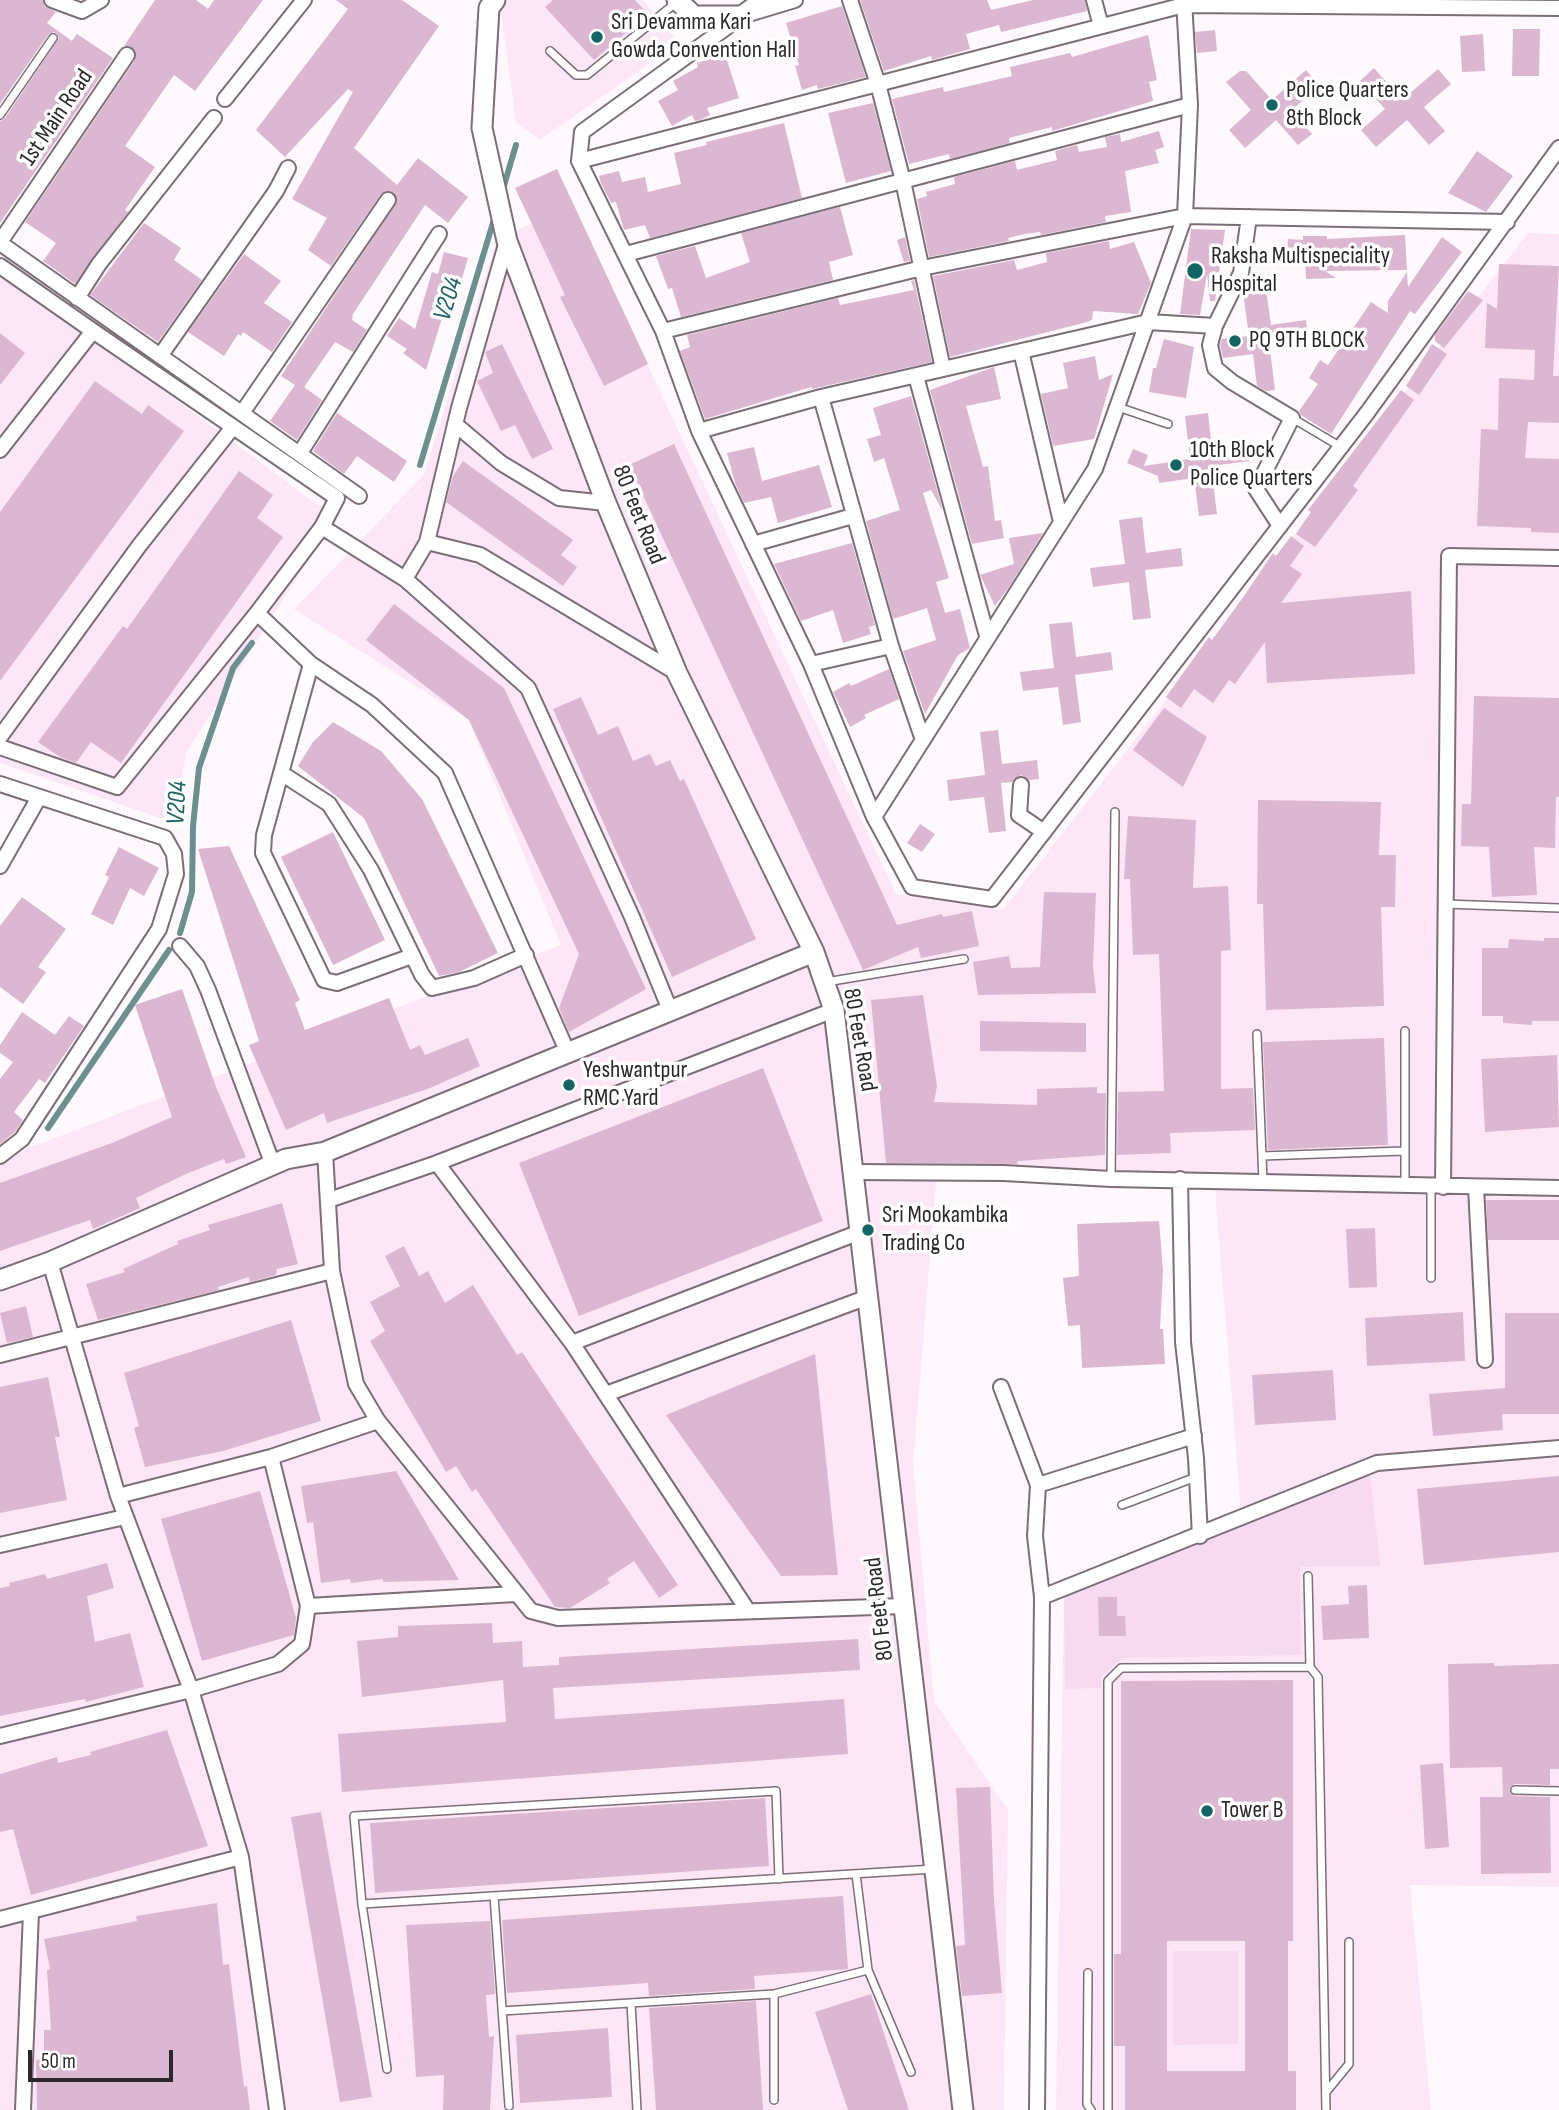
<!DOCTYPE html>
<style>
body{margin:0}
#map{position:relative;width:1559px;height:2110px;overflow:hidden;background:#fff8fd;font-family:"Sofia Sans Condensed",sans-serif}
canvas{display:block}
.scale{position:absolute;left:28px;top:2050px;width:145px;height:32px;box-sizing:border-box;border:4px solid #2c272b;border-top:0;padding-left:9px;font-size:21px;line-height:24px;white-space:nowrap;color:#2c272b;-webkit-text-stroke:5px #fff;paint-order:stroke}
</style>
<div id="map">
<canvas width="1559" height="2110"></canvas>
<div class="scale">50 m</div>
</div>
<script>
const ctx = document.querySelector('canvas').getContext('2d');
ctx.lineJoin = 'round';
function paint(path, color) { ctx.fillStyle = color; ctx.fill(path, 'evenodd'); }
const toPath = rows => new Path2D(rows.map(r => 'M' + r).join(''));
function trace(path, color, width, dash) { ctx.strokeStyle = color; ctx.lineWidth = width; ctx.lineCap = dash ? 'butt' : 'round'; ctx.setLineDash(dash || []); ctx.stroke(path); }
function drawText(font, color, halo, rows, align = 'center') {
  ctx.font = font + ' "Sofia Sans Condensed",sans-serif'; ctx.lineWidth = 7; ctx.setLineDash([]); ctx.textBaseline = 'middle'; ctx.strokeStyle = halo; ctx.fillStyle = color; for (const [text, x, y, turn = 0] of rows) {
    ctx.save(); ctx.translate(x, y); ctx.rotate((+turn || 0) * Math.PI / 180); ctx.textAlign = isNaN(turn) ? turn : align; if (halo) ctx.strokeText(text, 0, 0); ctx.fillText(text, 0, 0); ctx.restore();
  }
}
paint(toPath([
 [509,0,643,0,679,43,540,140,516,123,501,10],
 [571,202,896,894,1003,910,1528,233,1559,234,1559,1887,1410,1885,1431,2110,1056,2110,1064,1595,1242,1524,1214,1177,937,1172,913,1464,934,1701,1008,1810,1004,2110,0,2110,0,1159,561,945,468,719,294,609,424,475,496,242],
 [0,269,335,518,186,753,175,823,0,763]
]), '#fde7f7');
paint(toPath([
 [1370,1472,1380,1566,1300,1567,1301,1655,1123,1658,1101,1677,1102,1688,1065,1689,1064,1595],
 [1173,1951,1238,1951,1238,2044,1173,2045]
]), '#f7daef');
trace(toPath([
 [503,189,516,145],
 [420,465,495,216],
 [180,933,192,892,193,826,199,768,233,668,252,643],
 [48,1128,169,950]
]), '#6c8f90', 6);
paint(toPath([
 [0,0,43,0,45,7,56,12,47,23,72,41,77,34,113,58,0,223,0,121,5,118,59,38,54,32,48,35,0,104],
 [155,0,196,0,208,9,214,0,263,0,195,91,174,75,125,146,155,167,125,210,128,212,75,284,43,261,56,243,25,222,135,60,135,50,124,46],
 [336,0,402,0,439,26,354,148,397,185,418,158,468,197,448,223,425,205,353,314,352,320,367,330,353,352,335,342,304,387,322,400,297,440,270,421,295,385,281,376,397,201,393,192,381,194,331,266,308,250,327,218,292,199,353,92,348,89,285,157,256,130,348,9],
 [553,0,635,0,648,14,594,60,545,7],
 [860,0,987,0,991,10,1033,0,1085,0,1087,11,1001,32,999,25,966,34,970,49,932,60,931,56,884,71],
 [842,6,866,77,818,89,817,85,802,90,795,66,799,65,786,23],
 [1513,29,1540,29,1539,76,1512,76],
 [1215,30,1217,51,1197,53,1195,32],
 [1483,34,1485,71,1462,72,1460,36],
 [1148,35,1157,80,1149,82,1153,101,1052,131,1052,127,1009,138,1010,143,950,159,949,154,909,164,892,99,943,87,944,92,1012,76,1010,67,1070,53,1072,57],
 [725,54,739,98,707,108,710,115,700,120,695,121,692,115,672,126,658,101,678,90,673,81,698,67,697,63],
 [1374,68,1402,100,1438,69,1451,84,1424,107,1445,131,1429,145,1407,120,1376,147,1361,130,1385,109,1360,81],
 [1306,70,1319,86,1291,111,1312,134,1298,145,1276,120,1245,148,1229,130,1251,110,1226,82,1240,71,1246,71,1272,100],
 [873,103,891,171,846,183,828,113],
 [784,123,802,198,650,238,645,225,624,230,616,202,611,203,601,183,599,176,619,171,622,182,645,177,648,192,681,184,674,153,707,145,706,142],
 [1159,131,1164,147,1155,150,1159,163,1125,171,1131,212,1105,216,1106,222,1041,235,1040,232,1025,234,1008,238,1009,241,929,257,917,199,927,196,926,192,955,184,954,177,1015,161,1017,170,1057,160,1055,151,1077,145,1079,152,1107,147,1105,137,1120,134,1121,142],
 [1477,151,1513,176,1486,212,1448,193],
 [557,169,648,364,604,386,560,297,565,295,515,188],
 [840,207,853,255,829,262,833,280,681,317,672,288,668,289,656,256,695,246,706,278,750,262,741,233],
 [144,223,181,248,174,260,202,280,158,342,90,295],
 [1191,229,1225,230,1215,301,1210,301,1207,274,1200,315,1180,314],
 [1405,235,1407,270,1325,271,1336,278,1306,279,1305,258,1287,257,1288,239,1303,240,1303,236,1327,236,1327,239],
 [905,237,910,261,904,262,897,240],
 [1442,237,1462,252,1415,314,1410,311,1331,434,1301,415,1299,411,1318,384,1309,378,1320,360,1328,365,1371,302,1388,313,1388,301,1407,272,1408,287],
 [1109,241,1110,249,1134,242,1151,283,1138,314,1093,311,1092,320,1087,322,950,357,933,276,1014,260,1017,270,1047,262,1046,253],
 [444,252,468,258,450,320,442,318,426,370,403,353,407,349,387,336,399,318,415,329,432,272,438,274],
 [244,254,281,281,264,303,292,322,272,352,243,332,241,336,238,334,224,356,188,332],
 [1499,264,1559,266,1553,376,1559,376,1559,423,1528,422,1525,458,1559,459,1559,533,1531,532,1531,528,1477,526,1481,429,1498,430,1499,378,1534,380,1535,350,1485,348,1487,303,1497,309],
 [914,280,932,362,812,389,811,387,705,419,680,351,690,347,687,335,838,298,840,305,914,290,911,281],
 [1266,289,1271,325,1306,320,1308,337,1269,342,1275,390,1266,391,1257,386,1253,354,1223,358,1220,345,1222,339,1249,336,1243,292],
 [1468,291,1483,300,1444,348,1435,341,1435,335],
 [0,333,25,353,0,385],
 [1164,339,1194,347,1186,398,1149,392,1153,368,1156,368],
 [502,344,553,449,532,459,515,425,501,431,477,381,493,373,485,352],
 [1432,344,1447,354,1419,395,1406,386],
 [1095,356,1099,380,1113,374,1094,439,1053,446,1041,394,1068,388,1063,363],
 [994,367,1001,399,966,406,983,467,988,466,995,521,1001,520,1004,538,972,544,930,390],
 [95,381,142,414,148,405,184,431,0,681,0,512],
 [1401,390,1414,400,1353,486,1358,490,1315,547,1296,534,1311,512,1308,510],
 [911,396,943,511,931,490,923,493,949,578,936,582,945,613,960,609,970,648,958,655,925,714,903,651,936,640,927,608,893,619,866,521,900,510,884,458,874,462,867,439,881,435,873,408],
 [337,413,407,461,394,482,357,456,344,474,313,451],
 [1208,413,1212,449,1247,444,1249,461,1211,466,1217,514,1199,516,1194,478,1159,483,1158,476,1127,463,1133,449,1148,455,1144,466,1190,459,1185,416],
 [674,444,897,925,942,914,943,917,972,911,979,946,921,958,918,947,863,970,629,465],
 [754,447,762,481,819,465,832,507,778,523,771,497,744,503,735,483,727,453],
 [463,461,573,540,561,555,577,567,563,586,446,502,453,476],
 [239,471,273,495,257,518,283,537,121,763,91,742,76,763,60,757,38,742,123,626,127,629],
 [1142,517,1146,553,1181,548,1183,566,1145,570,1151,618,1133,620,1129,582,1093,587,1090,568,1125,564,1119,520],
 [1043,533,1009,587,995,606,980,575,1014,564,1009,538],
 [1291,536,1304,546,1290,566,1302,574,1281,603,1411,591,1415,674,1267,683,1265,642,1235,684,1229,680,1213,703,1194,689,1181,708,1166,697,1209,637,1212,640,1244,596,1273,553,1276,556],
 [852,543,875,625,869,627,871,634,843,643,833,610,801,621,774,564],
 [394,604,504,688,646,989,569,1032,559,1008,579,954,469,720,366,640],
 [1072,622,1076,657,1111,652,1113,670,1075,675,1081,722,1063,725,1058,687,1023,691,1020,672,1054,668,1049,624],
 [889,669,899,699,864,715,866,718,850,727,833,692,849,683,851,686],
 [1474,696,1559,698,1559,797,1556,797,1555,848,1534,847,1537,895,1492,897,1489,847,1461,846,1462,804,1471,804],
 [581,697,598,735,618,726,633,761,650,754,656,766,670,760,680,781,684,779,756,939,672,977,553,709],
 [1164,708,1207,737,1183,787,1133,750],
 [333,722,381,751,422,799,498,953,459,972,439,976,364,818,298,766,313,742],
 [998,730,1002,764,1037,760,1039,779,1029,780,1021,775,1012,782,1001,783,1006,831,989,833,984,797,949,801,947,780,985,775,980,732],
 [1258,800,1381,802,1379,855,1396,855,1395,907,1381,907,1384,1006,1266,1010,1263,904,1257,904],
 [1128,816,1196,820,1193,888,1228,886,1231,950,1221,951,1221,1089,1253,1088,1255,1130,1170,1133,1171,1153,1117,1155,1118,1092,1164,1091,1159,954,1133,955,1130,879,1124,879],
 [920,824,935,834,922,852,907,843],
 [333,832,385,940,333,965,281,857],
 [229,846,300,1000,295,1003,305,1030,389,998,410,1050,420,1045,425,1055,468,1038,480,1066,430,1088,327,1123,324,1113,286,1130,249,1045,259,1041,198,849],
 [119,847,159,868,144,896,130,888,113,925,91,914,109,877,105,875],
 [1044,892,1096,893,1093,966,1096,993,978,995,973,962,1009,956,1011,968,1040,967],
 [22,897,66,929,38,967,46,972,23,1004,0,987,0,926],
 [1544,938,1559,938,1559,1021,1532,1021,1532,1025,1503,1023,1503,1016,1482,1016,1482,948,1508,948,1509,939,1544,941],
 [182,989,216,1087,246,1157,226,1164,224,1159,186,1174,136,1198,140,1208,93,1229,90,1220,0,1251,0,1183,112,1143,172,1117,135,1005],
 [923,995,937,1086,934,1102,1037,1105,1037,1089,1097,1087,1097,1093,1106,1093,1105,1155,1018,1161,1017,1164,886,1163,871,1000],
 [22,1012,55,1035,69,1016,84,1026,45,1083,39,1079,14,1112,23,1120,15,1132,0,1144,0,1079,13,1062,0,1053,0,1045],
 [980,1021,1086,1023,1086,1052,980,1051],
 [1384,1038,1388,1145,1268,1150,1263,1042],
 [1557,1055,1559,1127,1485,1132,1481,1059],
 [763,1068,823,1221,579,1316,519,1163],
 [1486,1200,1559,1200,1559,1240,1488,1240],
 [282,1203,298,1264,277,1269,276,1275,250,1282,249,1277,218,1287,219,1290,98,1320,86,1284,125,1272,123,1269,178,1244,177,1241,210,1230,208,1225],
 [1159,1221,1163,1270,1160,1329,1163,1329,1165,1364,1082,1368,1080,1325,1068,1326,1063,1278,1079,1276,1077,1224],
 [1375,1228,1377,1287,1349,1288,1346,1229],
 [404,1246,419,1276,428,1271,445,1303,473,1285,517,1355,522,1352,678,1585,659,1598,634,1561,607,1579,610,1583,570,1608,555,1607,476,1489,472,1492,456,1466,446,1472,370,1341,385,1331,370,1302,400,1286,385,1256],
 [26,1306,33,1337,7,1343,0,1313],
 [1463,1312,1465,1361,1367,1366,1365,1318],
 [1505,1313,1559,1313,1559,1414,1502,1414,1503,1430,1433,1436,1429,1394,1505,1388],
 [291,1320,321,1421,223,1451,145,1467,134,1428,139,1426,124,1373],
 [815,1354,838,1575,781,1576,666,1415],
 [1333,1370,1336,1420,1255,1425,1252,1375],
 [48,1377,60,1437,55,1437,67,1500,0,1513,0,1387],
 [396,1471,459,1580,383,1582,383,1579,351,1583,350,1579,321,1583,313,1522,307,1523,301,1486],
 [1559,1476,1559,1552,1424,1565,1417,1489],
 [260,1491,296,1618,294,1635,202,1661,161,1519],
 [107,1563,114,1588,87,1596,95,1642,130,1633,144,1687,86,1702,85,1699,0,1716,0,1588,10,1586,9,1583,45,1574,47,1579],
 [1367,1585,1369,1638,1323,1640,1321,1606,1349,1604,1348,1586],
 [1098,1597,1117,1597,1117,1616,1125,1616,1126,1636,1099,1636],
 [492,1623,493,1643,522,1641,523,1667,559,1665,559,1657,858,1639,860,1670,553,1688,555,1719,844,1699,848,1754,342,1792,338,1734,506,1722,503,1680,362,1697,357,1641,398,1637,398,1626],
 [1494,1663,1494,1666,1559,1664,1559,1769,1550,1769,1550,1785,1514,1784,1509,1789,1514,1796,1550,1797,1551,1873,1481,1874,1480,1797,1503,1797,1502,1767,1450,1768,1448,1664],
 [1293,1680,1293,1941,1288,1941,1288,2071,1296,2071,1296,2110,1125,2110,1125,2046,1114,2046,1114,1954,1121,1954,1121,1681],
 [1167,1941,1245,1941,1245,2071,1167,2071],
 [167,1730,208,1846,31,1895,13,1829,0,1832,0,1774,57,1757,58,1763,91,1755,90,1752],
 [1443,1763,1449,1847,1425,1849,1420,1765],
 [990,1787,994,1900,1002,1993,962,1996,956,1946,965,1945,956,1788],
 [765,1798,769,1866,375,1893,370,1823],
 [321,1812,372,2097,340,2102,291,1817],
 [843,1896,848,1969,754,1976,755,1989,649,1996,648,1983,507,1993,502,1920],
 [217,1903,223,1965,229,1964,244,2087,247,2086,250,2110,37,2110,36,2060,44,2059,44,2030,51,2030,47,1970,50,1969,44,1939,137,1921,136,1916],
 [490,1921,495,1994,486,1995,489,2037,494,2036,490,2110,443,2110,444,2075,416,2077,406,1925],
 [871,1994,909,2110,848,2110,815,2012],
 [756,2001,763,2110,656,2110,649,2008],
 [608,2028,612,2097,520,2103,516,2035]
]), '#dcb7d1');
const service = toPath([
 [550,51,576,75,587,75,678,1],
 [0,115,53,38],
 [1118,407,1168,424],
 [1292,418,1341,447],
 [1445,904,1559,908],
 [826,982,964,959],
 [1257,1034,1263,1181],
 [1262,1156,1403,1151],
 [1111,1179,1115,812],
 [1405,1185,1405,1031],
 [1431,1278,1431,1186],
 [1122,1505,1196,1477],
 [1308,1576,1310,1667],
 [1515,1790,1559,1791],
 [494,1896,509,2106],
 [362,1904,934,1869],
 [868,1970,911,2072],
 [1088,1973,1087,2104,1091,2110],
 [774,1994,774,2100],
 [631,2003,637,2110],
 [502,2011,774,1994,868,1970,856,1874],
 [387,2069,362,1904,354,1816,776,1791,779,1879],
 [1326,2092,1349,2064,1349,1942],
 [1108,2110,1108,1681,1121,1668,1310,1667,1318,1677,1326,2110]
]);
const minor = toPath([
 [52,0,82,11,101,0],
 [795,0,742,16,582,132,579,161,663,331,699,431,811,664,874,817,912,887,992,899,1367,413,1559,148],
 [850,0,878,84,903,181,943,369],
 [1094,0,1101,26],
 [225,99,304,0],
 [579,161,1184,5,1559,8],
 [0,242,127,55],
 [0,243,359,496],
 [626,254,1190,105],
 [0,266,93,331],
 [77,298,99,264,214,118],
 [1215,326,1210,345,1215,368,1232,382,1292,418,1256,489,1280,526],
 [663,331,922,268,1185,216,1507,222],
 [1021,351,1061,522],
 [160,356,276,191,288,168],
 [916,376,987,636],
 [821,397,891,646,923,740],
 [242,413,388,200],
 [455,424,501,463,559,498,606,503],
 [699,431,821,397,1148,322,1215,326,1241,273,1249,217],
 [0,450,93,331,337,498,322,527,257,613,117,787,0,747],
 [300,453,439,234],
 [322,527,405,579,528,688,632,917,670,1010],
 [427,542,459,408,507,241],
 [753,544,853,516],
 [405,579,427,542,480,555,677,673],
 [257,613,311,664,372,705,445,773,567,1051],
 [311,664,281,773,329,804,371,870,422,975,432,988,474,978,526,955],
 [811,664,891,646],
 [0,737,139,546,233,427],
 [281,773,264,835,263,853,324,980,337,983,412,956],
 [0,784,165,838,174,854,176,874,159,929,22,1139,0,1156],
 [1021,785,1019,815,1044,832],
 [874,817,1095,469,1185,216,1190,105,1184,0],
 [0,866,38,799],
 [180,946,197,966,208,990,273,1165],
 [325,1152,332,1271,356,1384,378,1421,531,1611,558,1618,904,1606],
 [437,1163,572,1343,748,1611],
 [853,1172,1004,1173,1111,1179,1559,1188],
 [1180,1179,1183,1342,1196,1458,1200,1536],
 [1443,1187,1449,556,1559,558],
 [1476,1187,1485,1360],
 [329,1200,437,1163,834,1010],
 [50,1262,118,1496,191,1690,241,1857,277,2110],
 [572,1343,860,1232],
 [0,1355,332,1271],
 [1001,1387,1038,1485,1035,1536,1042,1597,1037,2110],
 [606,1394,868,1297],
 [1038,1485,1194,1436],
 [118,1496,271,1457,378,1421],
 [0,1545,125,1517],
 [1042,1597,1377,1463,1559,1448],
 [308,1606,515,1594],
 [0,1736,191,1690,278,1664,302,1644,308,1606,271,1457],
 [0,1919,241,1857],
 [23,2110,31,1912]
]);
const tertiary = toPath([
 [495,0,489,8,482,128,507,241,606,503,677,673,814,952,834,1010,963,2110],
 [677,0,694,16,742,16,764,0],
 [0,1280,50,1262,286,1159,325,1152,814,952]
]);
trace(service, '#7b6e77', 10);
trace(minor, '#7b6e77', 18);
trace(tertiary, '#7b6e77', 23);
trace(service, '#fff', 7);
trace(minor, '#fff', 14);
trace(tertiary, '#fff', 19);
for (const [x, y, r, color] of [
 [597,37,7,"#156465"],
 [1272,105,7,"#156465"],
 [1195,271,9,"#156465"],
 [1235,341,7,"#156465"],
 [1176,465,7,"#156465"],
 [569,1085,7,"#156465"],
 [868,1230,7,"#156465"],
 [1207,1811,7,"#156465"]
]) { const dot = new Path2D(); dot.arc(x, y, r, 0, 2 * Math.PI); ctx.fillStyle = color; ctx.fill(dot); trace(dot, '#fff', 2.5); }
drawText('24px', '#2c272b', '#fff', [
 ["Sri Devamma Kari",611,23],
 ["Gowda Convention Hall",611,51],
 ["Police Quarters",1286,91],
 ["8th Block",1286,119],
 ["Raksha Multispeciality",1211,257],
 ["Hospital",1211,285],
 ["PQ 9TH BLOCK",1249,341],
 ["10th Block",1190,451],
 ["Police Quarters",1190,479],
 ["Yeshwantpur",583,1071],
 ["RMC Yard",583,1099],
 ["Sri Mookambika",882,1216],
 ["Trading Co",882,1244],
 ["Tower B",1221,1811]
], 'left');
drawText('24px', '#2c272b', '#fff', [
 ["1st Main Road",57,118,-56],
 ["80 Feet Road",638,515,68],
 ["80 Feet Road",859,1040,80],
 ["80 Feet Road",880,1609,-97]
]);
drawText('italic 26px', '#1d6464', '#fff', [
 ["V204",449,299,-73],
 ["V204",178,803,-87]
]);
</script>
